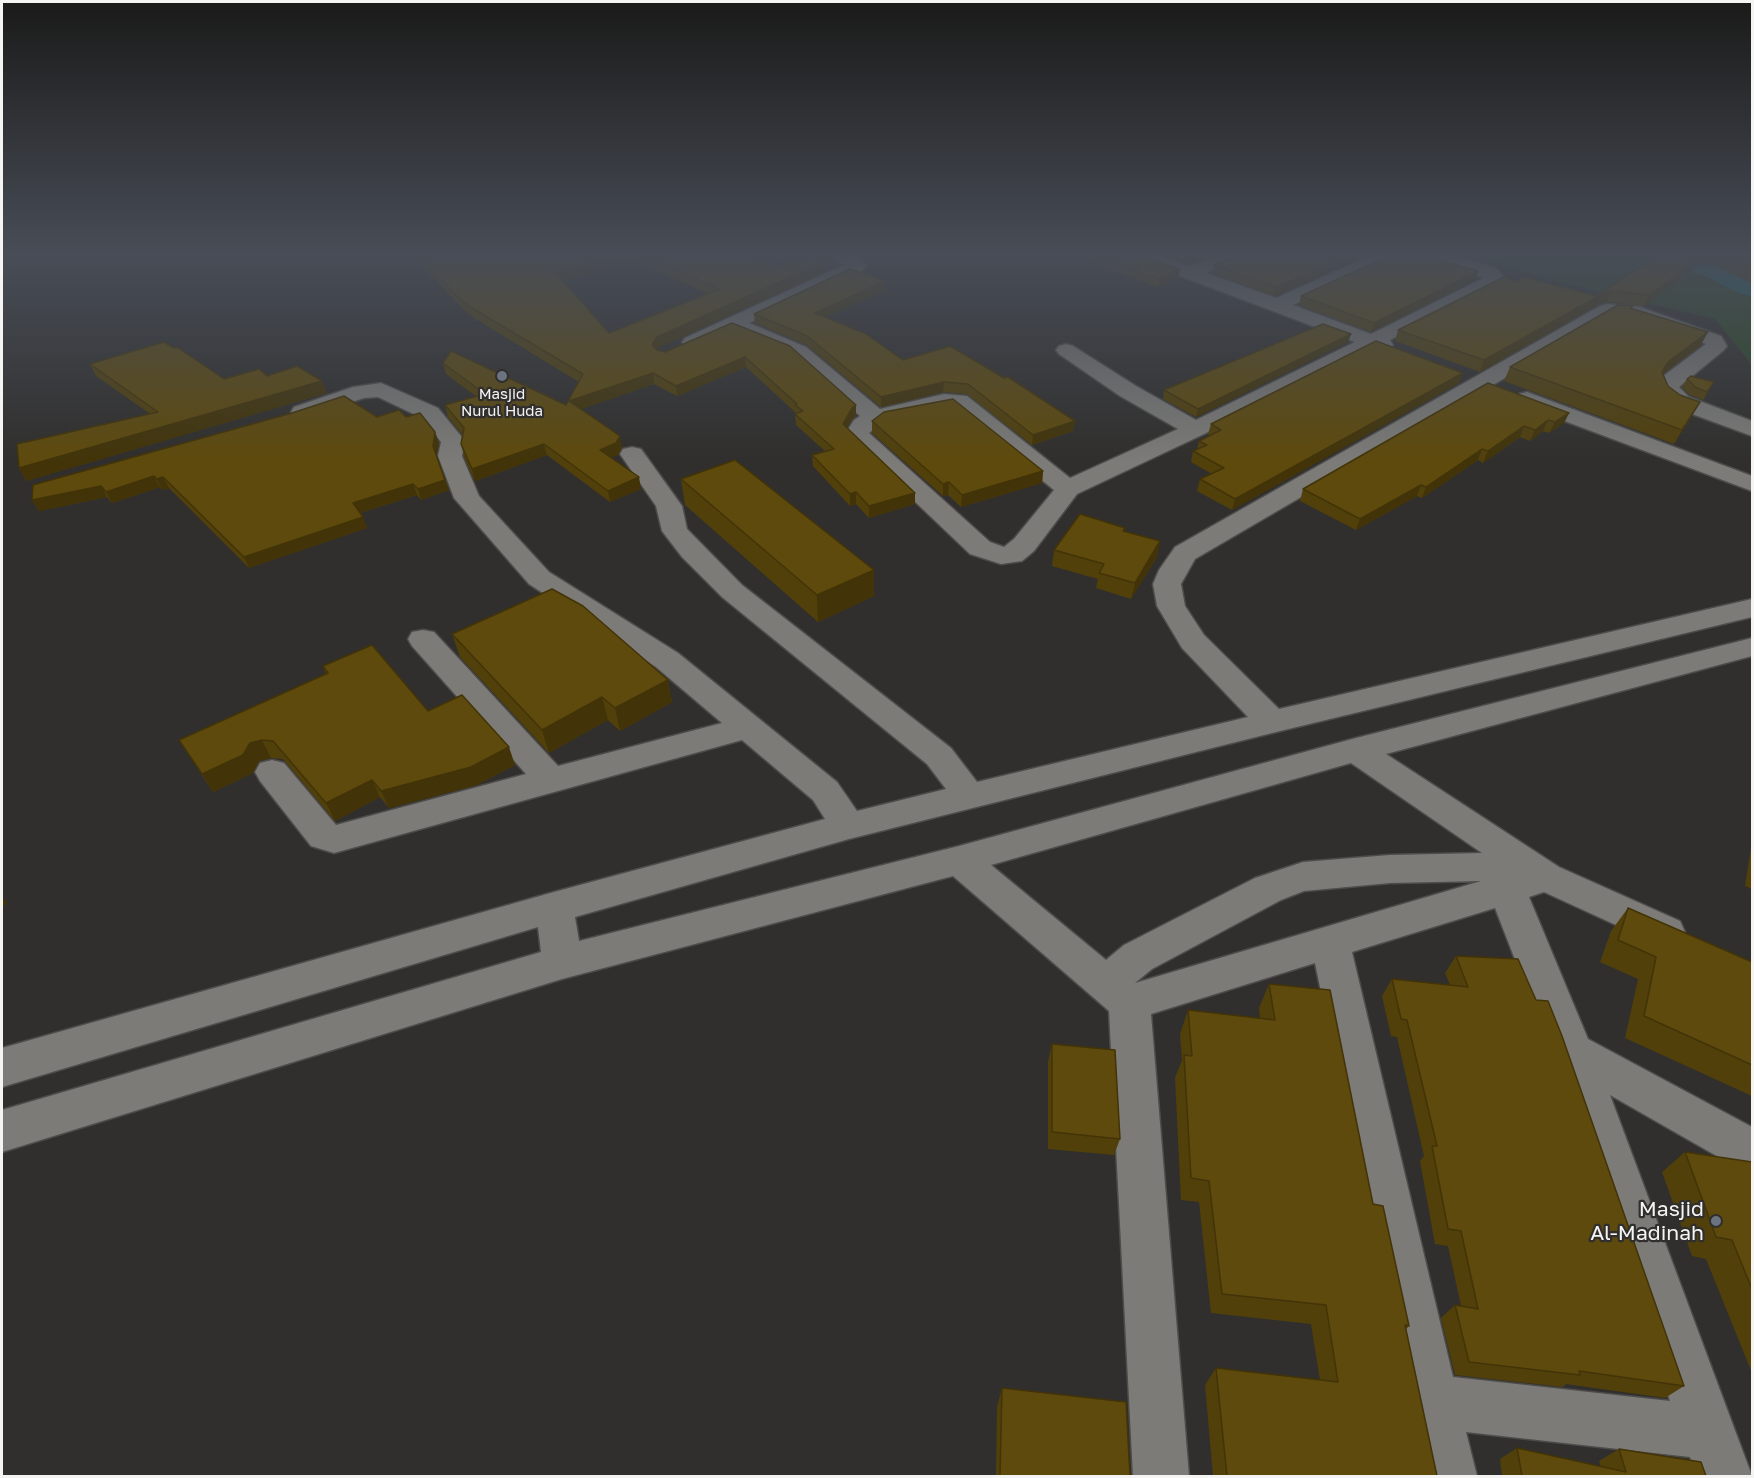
<!DOCTYPE html>
<style>
body{margin:0}
#map{position:relative;width:1754px;height:1478px;overflow:hidden;background:#302f2d;font-family:"Golos Text",sans-serif}
canvas{display:block}
.frame{position:absolute;inset:0;border:3px solid #f4f4f2;pointer-events:none}
</style>
<div id="map">
<canvas width="1754" height="1478"></canvas>
<div class="frame"></div>
</div>
<script>
const ctx = document.querySelector('canvas').getContext('2d');
ctx.lineJoin = 'round';
function paint(path, color) { ctx.fillStyle = color; ctx.fill(path, 'evenodd'); }
const toPath = rows => new Path2D(rows.map(r => 'M' + r).join(''));
function trace(path, color, width, dash) { ctx.strokeStyle = color; ctx.lineWidth = width; ctx.lineCap = dash ? 'butt' : 'round'; ctx.setLineDash(dash || []); ctx.stroke(path); }
function drawText(font, color, halo, rows, align = 'center') {
  ctx.font = font + ' "Golos Text",sans-serif'; ctx.lineWidth = 4.5; ctx.setLineDash([]); ctx.textBaseline = 'middle'; ctx.strokeStyle = halo; ctx.fillStyle = color; for (const [text, x, y, turn = 0] of rows) {
    ctx.save(); ctx.translate(x, y); ctx.rotate((+turn || 0) * Math.PI / 180); ctx.textAlign = isNaN(turn) ? turn : align; if (halo) ctx.strokeText(text, 0, 0); ctx.fillText(text, 0, 0); ctx.restore();
  }
}
paint(toPath([
 [1475,256,1752,256,1752,365,1715,319,1554,281]
]), '#2b4825');
paint(toPath([
 [1667,256,1719,256,1729,259,1752,271,1752,296,1739,293,1703,275,1672,264,1667,256]
]), '#157077');
const minor = toPath([
 [833,256,855,256,867,265,864,269,749,323,806,347,880,409,944,394,967,396,1070,478,1178,429,1120,396,1059,354,1056,350,1059,346,1066,344,1073,346,1136,386,1196,420,1355,342,1138,260,1135,256,1160,256,1189,267,1216,256,1240,256,1237,260,1206,273,1276,298,1370,256,1393,256,1390,260,1293,305,1371,334,1484,278,1433,260,1430,256,1456,256,1495,268,1506,279,1504,283,1390,340,1393,345,1390,349,1383,351,1374,349,1204,434,1077,494,1034,551,1022,561,1001,564,970,554,849,439,845,434,854,420,860,416,792,355,733,331,692,348,685,346,682,342,685,338,844,265,833,256],
 [944,408,953,408,1054,490,1014,539,1004,547,990,542,869,433,883,422,944,408],
 [1607,304,1640,307,1721,336,1727,346,1724,350,1679,387,1689,397,1752,421,1752,436,1673,407,1659,393,1657,387,1662,377,1706,344,1631,317,1611,316,1195,559,1181,584,1185,606,1204,635,1279,709,1752,599,1752,617,1272,733,849,839,575,917,579,941,959,846,1356,738,1752,638,1752,656,1386,754,1559,867,1680,921,1685,932,1680,943,1666,948,1544,892,1529,897,1588,1039,1752,1127,1752,1173,1736,1167,1610,1095,1752,1476,1696,1476,1690,1457,1466,1432,1477,1476,1421,1476,1315,963,1151,1014,1189,1476,1133,1476,1109,1011,953,876,562,979,2,1152,2,1110,541,952,538,927,2,1087,2,1048,554,892,825,819,813,800,742,740,334,853,311,846,260,781,255,772,260,763,272,760,284,763,336,825,526,774,412,646,408,639,412,632,423,630,434,632,558,766,722,723,656,667,529,584,454,498,438,456,441,442,422,418,378,397,364,398,302,419,294,417,291,412,294,407,353,387,381,383,438,408,465,441,462,456,479,496,549,572,678,653,837,782,857,811,946,789,927,764,722,597,682,557,662,531,656,506,620,454,623,449,632,447,641,449,682,506,687,529,742,585,951,748,977,782,1248,717,1182,648,1157,606,1153,584,1159,570,1175,547,1600,306,1607,304],
 [1351,763,1482,853,1390,855,1303,862,1255,878,1124,945,1106,960,991,865,1351,763],
 [1481,881,1135,983,1152,969,1281,900,1304,891,1390,883,1481,881],
 [1495,908,1551,1052,1670,1401,1453,1377,1352,952,1495,908],
 [1527,392,1752,476,1752,491,1519,404,1516,399,1519,394,1527,392]
]);
trace(minor, '#4d4c4a', 3);
paint(minor, '#7c7b78');
paint(toPath([
 [418,256,752,256,780,266,828,260,828,270,658,348,657,350,665,352,732,323,856,405,856,416,852,419,847,428,915,504,869,518,856,504,850,506,813,466,812,455,825,451,796,425,795,412,746,367,677,396,654,384,581,409,622,447,618,455,611,457,641,489,610,502,547,455,475,481,464,456,461,444,463,435,448,417,445,405,477,397,446,374,443,363,566,405,579,382,474,318,461,307,421,265],
 [637,262,709,294,609,333,562,281],
 [1088,256,1143,256,1180,269,1178,278,1158,287,1087,261],
 [1166,256,1211,256,1189,265],
 [1365,256,1275,296,1212,273,1214,265],
 [1649,256,1752,256,1752,283,1704,261,1644,306,1607,302,1599,304,1480,372,1395,341,1398,330,1517,281,1596,296,1648,262,1647,261],
 [1475,280,1371,332,1299,305,1301,296],
 [885,290,826,317,903,360,1075,421,1073,431,1032,445,967,394,943,392,881,407,807,345,755,323,754,314],
 [1632,308,1701,345,1663,374,1668,386,1680,395,1700,402,1674,444,1504,381,1510,367],
 [1351,334,1348,342,1196,417,1163,399,1164,390],
 [90,364,224,379,267,376,327,393,26,481,19,468,149,413,96,376],
 [1687,379,1714,382,1703,400,1690,395,1682,387],
 [1459,383,1232,510,1197,491,1200,479,1212,474,1191,462,1193,451,1197,450,1199,441,1210,436,1208,434,1211,424],
 [1569,413,1564,423,1549,433,1543,431,1530,441,1520,437,1483,463,1478,460,1422,498,1417,496,1356,530,1300,501,1303,489],
 [406,417,435,432,439,443,436,455,449,490,421,500,417,495,360,513,367,528,249,568,169,488,162,490,160,487,112,503,107,497,39,511,32,500],
 [872,421,1043,471,1042,483,961,507,948,495,943,496,872,433],
 [681,479,874,570,874,596,818,622,685,505],
 [1124,531,1160,541,1157,557,1131,599,1096,588,1098,579,1052,566,1054,550],
 [452,634,668,680,672,702,620,731,608,720,549,753,460,657],
 [323,666,428,711,515,765,477,785,389,808,380,797,335,821,283,759,271,758,259,761,253,773,213,792,179,740,326,674],
 [1752,841,1752,889,1745,886],
 [1628,908,1752,962,1752,1096,1625,1038,1638,979,1600,962,1611,931],
 [1456,956,1684,1386,1665,1398,1566,1384,1563,1387,1455,1375,1441,1318,1455,1305,1461,1306,1448,1246,1435,1244,1420,1161,1424,1156,1397,1037,1391,1036,1382,996,1392,979,1450,985,1445,973],
 [1269,984,1373,1204,1409,1326,1406,1329,1437,1476,1213,1476,1205,1385,1216,1368,1320,1380,1311,1324,1211,1313,1199,1202,1181,1200,1175,1078,1182,1060,1180,1034,1188,1010,1260,1019,1259,1008],
 [1052,1044,1120,1139,1114,1155,1048,1149,1048,1062],
 [1685,1152,1752,1162,1752,1373,1706,1259,1692,1256,1662,1172],
 [1002,1388,1130,1476,996,1476,997,1407],
 [1517,1448,1601,1467,1599,1461,1619,1449,1706,1476,1502,1476,1500,1459]
]), '#51400a');
paint(toPath([
 [621,256,636,256,637,262,557,282,555,272],
 [1191,256,1211,256,1189,265],
 [1349,256,1365,256,1275,296,1277,287],
 [1703,256,1707,256,1704,261,1644,306,1649,295],
 [828,260,828,270,658,348,653,356,652,345,657,337],
 [1180,269,1178,278,1158,287,1159,279],
 [1478,271,1475,280,1371,332,1374,323],
 [885,281,885,290,815,322,815,313],
 [1612,291,1607,302,1599,304,1480,372,1484,360,1604,293],
 [1708,332,1701,345,1661,375,1668,362],
 [1351,334,1348,342,1196,417,1198,409],
 [745,357,746,367,677,396,676,386],
 [653,373,654,384,572,412,569,401],
 [1463,373,1459,383,1232,510,1235,499],
 [322,381,327,393,26,481,19,468],
 [944,382,943,392,881,407,881,397],
 [1700,402,1692,416,1674,444,1682,430],
 [856,405,856,416,852,419,843,435,843,424,852,408],
 [1569,413,1564,423,1549,433,1555,422],
 [1548,420,1543,431,1530,441,1535,430],
 [1075,421,1073,431,1032,445,1033,435],
 [1524,426,1520,437,1483,463,1488,451],
 [435,432,439,443,436,457,433,446],
 [620,436,622,447,618,455,602,461,600,450],
 [544,444,547,455,475,481,472,469],
 [1482,449,1478,460,1422,498,1426,487],
 [1043,471,1042,483,961,507,962,495],
 [154,476,160,487,112,503,106,492],
 [163,477,169,488,162,490,157,479],
 [639,477,641,489,610,502,608,491],
 [445,480,449,490,421,500,418,489],
 [949,482,948,495,943,496,943,484],
 [413,484,417,495,357,514,353,503],
 [1421,485,1417,496,1356,530,1360,519],
 [101,486,107,497,39,511,32,500],
 [856,492,856,504,850,506,850,494],
 [915,493,915,504,869,518,869,506],
 [363,517,367,528,249,568,244,557],
 [1160,541,1157,557,1131,599,1135,583],
 [874,570,874,596,818,622,817,595],
 [668,680,672,702,620,731,615,708],
 [602,697,608,720,549,753,542,730],
 [262,740,271,758,259,761,253,773,213,792,202,774,250,743],
 [509,747,515,765,477,785,389,808,381,791],
 [372,780,380,797,335,821,326,803],
 [2,896,7,903,2,908]
]), '#423408');
const building = toPath([
 [418,256,621,256,555,272,609,333,720,289,644,256,752,256,780,266,807,256,816,256,828,260,657,337,652,345,657,350,665,352,732,323,790,346,856,405,852,408,843,424,915,493,869,506,856,492,850,494,812,455,834,449,795,414,803,411,795,405,797,404,745,357,676,386,653,373,569,401,620,436,616,443,600,450,639,477,608,491,544,444,472,469,461,444,464,428,445,405,485,394,443,363,451,351,566,405,583,374,472,308,458,297,418,256],
 [1097,256,1143,256,1180,269,1159,279,1097,256],
 [1235,256,1349,256,1277,287,1214,265,1235,256],
 [1389,256,1427,256,1478,271,1374,323,1301,296,1389,256],
 [1657,256,1703,256,1649,295,1612,291,1604,293,1484,360,1398,330,1504,277,1517,281,1524,277,1596,296,1657,256],
 [1720,256,1752,256,1752,270,1720,256],
 [850,269,885,281,815,313,866,334,903,360,950,346,1004,378,1008,377,1075,421,1033,435,968,384,944,382,881,397,807,336,754,314,850,269],
 [1618,305,1633,306,1630,308,1708,332,1668,362,1662,372,1668,386,1680,395,1700,402,1682,430,1510,367,1618,305],
 [1323,324,1351,334,1198,409,1164,390,1323,324],
 [1376,341,1463,373,1235,499,1200,479,1224,468,1193,451,1207,445,1199,441,1221,430,1211,424,1376,341],
 [164,342,174,348,177,347,224,379,259,369,267,376,297,366,322,381,19,468,17,444,158,412,90,364,164,342],
 [1691,376,1714,382,1707,392,1695,387,1687,379,1691,376],
 [1488,383,1569,413,1555,422,1548,420,1535,430,1524,426,1488,451,1482,449,1426,487,1421,485,1360,519,1303,489,1488,383],
 [344,396,377,417,399,410,406,417,420,413,435,432,433,446,445,480,418,489,413,484,353,503,363,517,244,557,163,477,157,479,154,476,106,492,101,486,32,500,33,485,292,413,344,396],
 [953,399,1043,471,962,495,949,482,943,484,872,421,884,412,953,399],
 [735,460,874,570,817,595,681,479,735,460],
 [1080,514,1125,528,1123,531,1160,541,1135,583,1099,573,1104,564,1054,550,1080,514],
 [552,589,583,606,668,680,615,708,602,697,542,730,452,634,552,589],
 [372,645,428,711,462,695,509,747,471,767,381,791,372,780,326,803,273,741,262,740,250,743,243,755,202,774,179,740,328,673,323,666,372,645],
 [1628,908,1752,962,1752,1065,1644,1016,1656,957,1618,940,1628,908],
 [1456,956,1518,959,1536,1000,1548,1001,1562,1036,1684,1386,1579,1371,1580,1375,1469,1362,1455,1305,1478,1309,1461,1231,1448,1229,1432,1146,1437,1146,1407,1020,1401,1019,1392,979,1468,987,1456,956],
 [1269,984,1330,990,1373,1204,1383,1206,1409,1326,1405,1325,1437,1476,1227,1476,1216,1368,1338,1382,1326,1305,1222,1294,1209,1181,1191,1178,1184,1055,1192,1056,1188,1010,1275,1020,1269,984],
 [1052,1044,1115,1050,1120,1139,1052,1132,1052,1044],
 [1685,1152,1752,1162,1752,1289,1732,1240,1716,1237,1685,1152],
 [1002,1388,1126,1402,1130,1476,1000,1476,1002,1388],
 [1517,1448,1626,1472,1619,1449,1701,1462,1706,1476,1522,1476,1517,1448]
]);
paint(building, '#5e4a0c');
trace(building, '#423408', 1.5);
const sky = ctx.createLinearGradient(0, 0, 0, 463);
sky.addColorStop(0, '#1a1a19');
sky.addColorStop(0.55, '#484d57');
sky.addColorStop(1, '#484d5700');
ctx.fillStyle = sky;
ctx.fillRect(0, 0, 1754, 463);
for (const [x, y, r, color] of [
 [502,376,6,"#6b7280"],
 [1716,1221,6,"#6b7280"]
]) { const dot = new Path2D(); dot.arc(x, y, r, 0, 2 * Math.PI); ctx.fillStyle = color; ctx.fill(dot); trace(dot, '#302f2d', 2); }
drawText('15px', '#f4f4f2', '#302f2d', [
 ["Masjid",502,394],
 ["Nurul Huda",502,411]
]);
drawText('21px', '#f4f4f2', '#302f2d', [
 ["Masjid",1704,1209],
 ["Al-Madinah",1704,1233]
], 'right');
</script>
